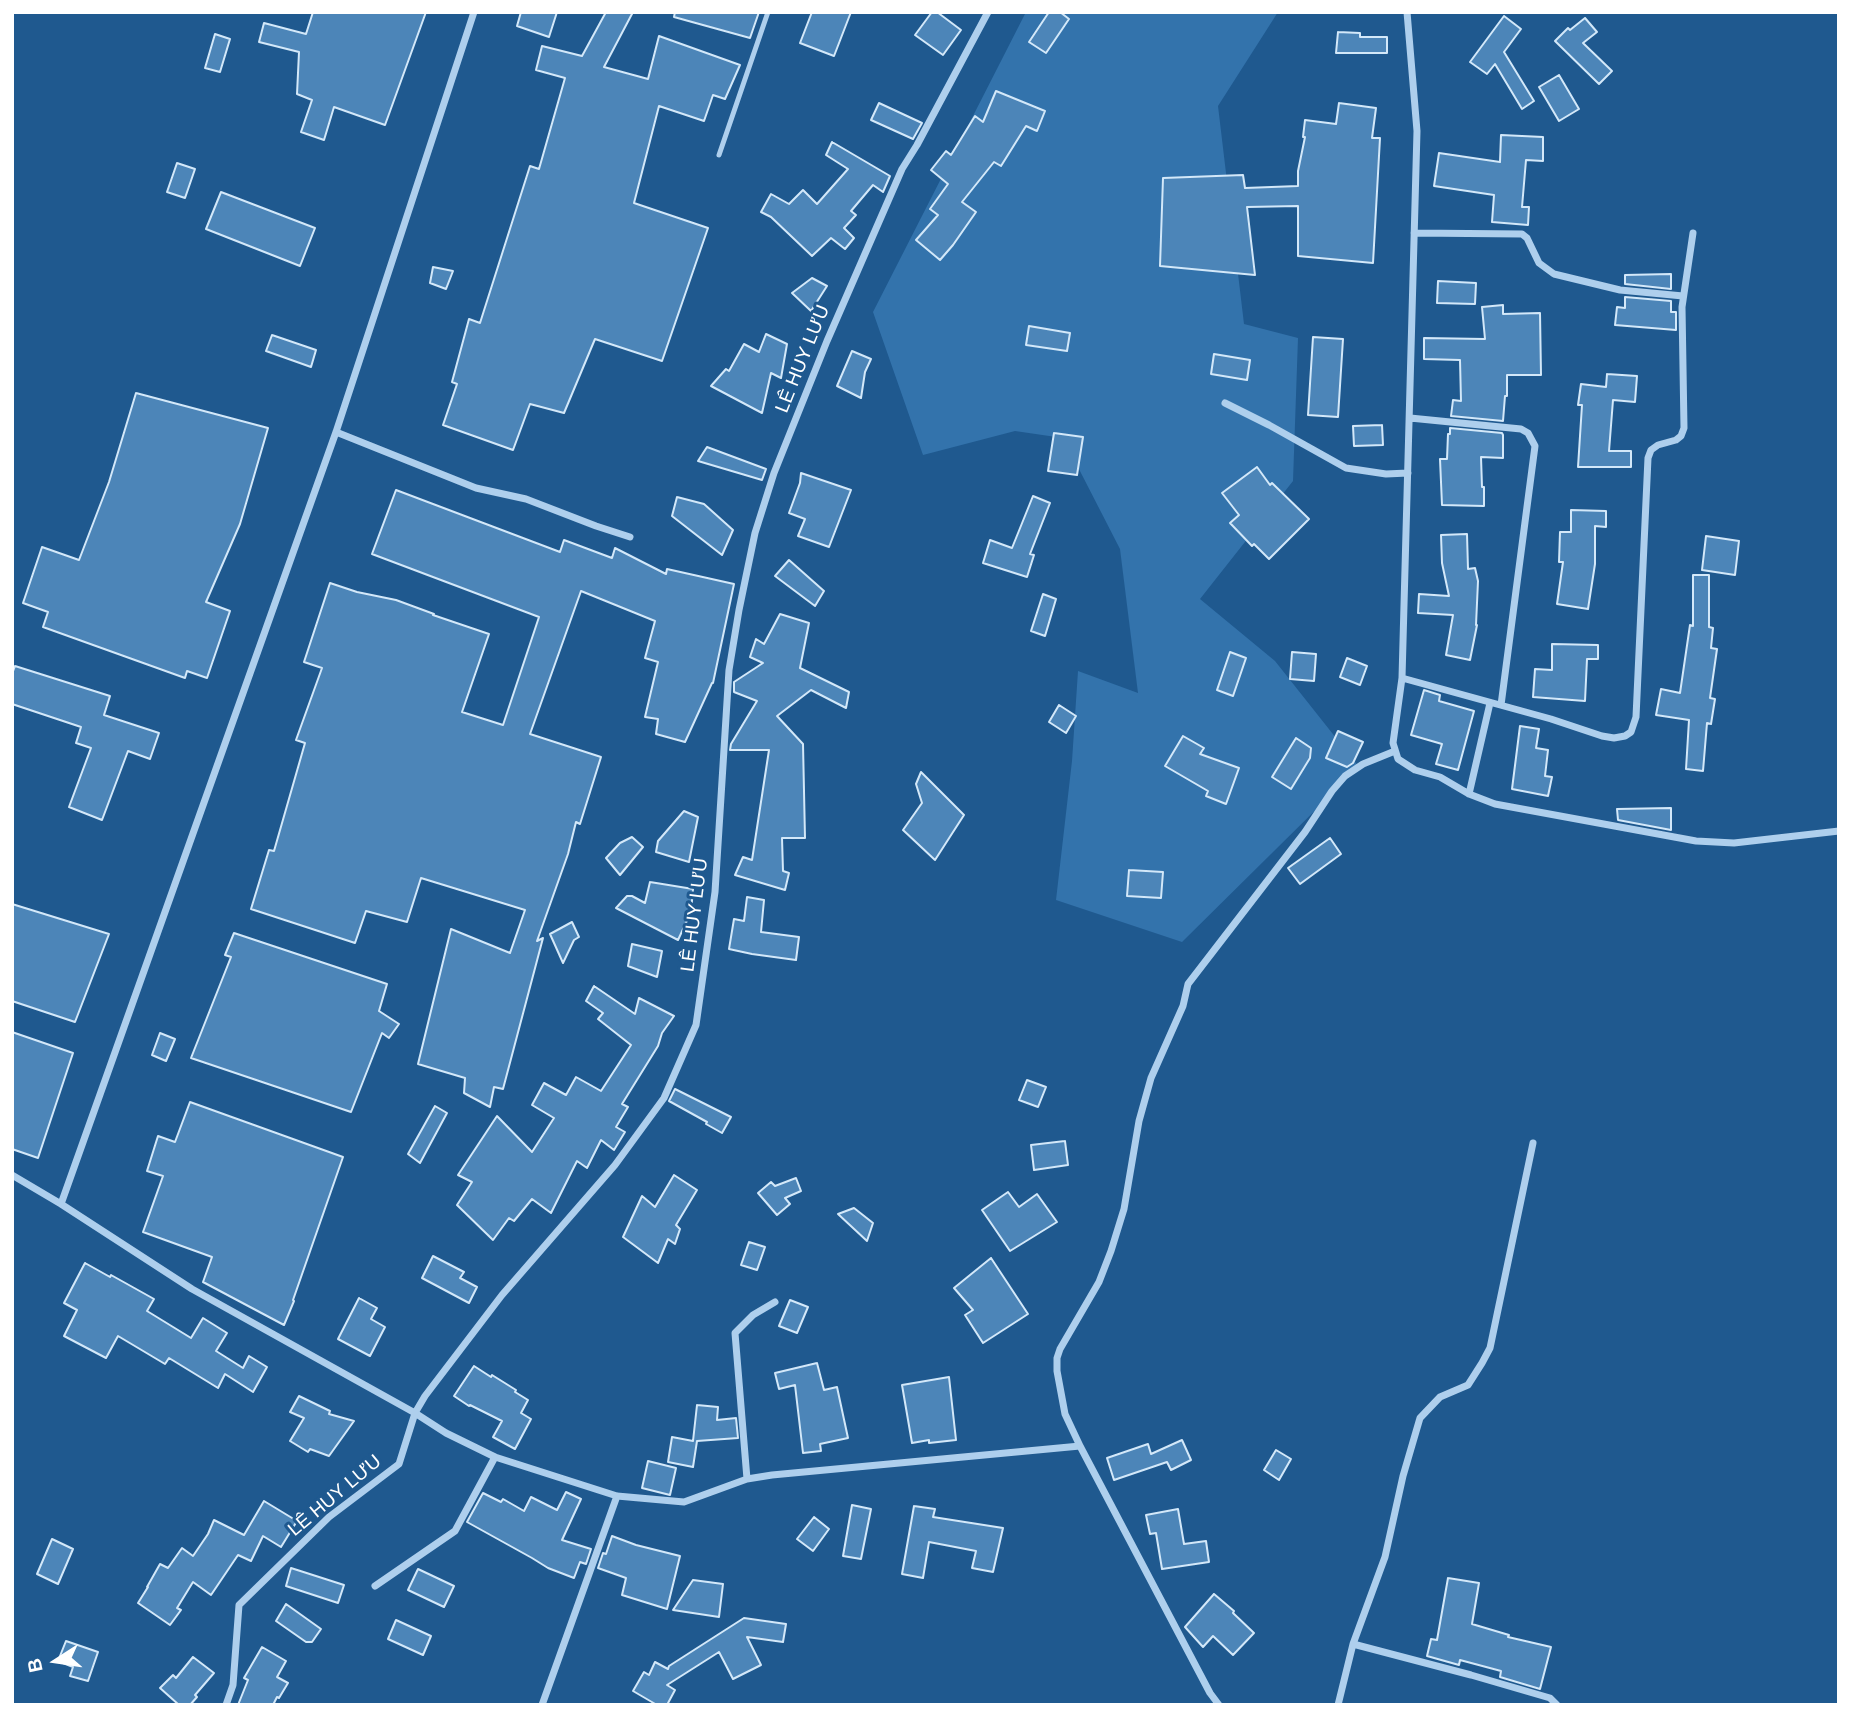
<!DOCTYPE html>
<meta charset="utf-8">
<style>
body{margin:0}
#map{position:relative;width:1851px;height:1717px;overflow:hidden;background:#1f598f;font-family:Helvetica,sans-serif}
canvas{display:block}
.frame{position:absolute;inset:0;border:14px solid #fff;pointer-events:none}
.north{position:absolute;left:21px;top:1626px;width:70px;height:70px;-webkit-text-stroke:5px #1f598f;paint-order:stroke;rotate:258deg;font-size:19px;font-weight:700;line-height:28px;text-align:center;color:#fff}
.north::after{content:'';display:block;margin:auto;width:24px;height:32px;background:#fff;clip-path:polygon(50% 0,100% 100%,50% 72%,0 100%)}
</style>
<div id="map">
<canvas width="1851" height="1717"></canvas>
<div class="frame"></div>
<div class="north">B</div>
</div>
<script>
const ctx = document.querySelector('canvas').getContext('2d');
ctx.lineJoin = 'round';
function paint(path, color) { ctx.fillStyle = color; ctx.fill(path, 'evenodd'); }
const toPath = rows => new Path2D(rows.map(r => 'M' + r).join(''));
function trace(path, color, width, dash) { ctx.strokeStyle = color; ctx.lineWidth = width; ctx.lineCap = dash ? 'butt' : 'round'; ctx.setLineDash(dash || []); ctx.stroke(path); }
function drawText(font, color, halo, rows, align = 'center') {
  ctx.font = font + ' Helvetica,sans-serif'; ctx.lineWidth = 6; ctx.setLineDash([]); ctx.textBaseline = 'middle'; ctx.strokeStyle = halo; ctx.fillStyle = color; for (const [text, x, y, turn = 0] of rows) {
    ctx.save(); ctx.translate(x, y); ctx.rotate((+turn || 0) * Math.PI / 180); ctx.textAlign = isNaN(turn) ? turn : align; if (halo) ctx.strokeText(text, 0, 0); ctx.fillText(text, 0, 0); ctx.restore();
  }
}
paint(toPath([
 [1026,12,1278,12,1218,106,1244,324,1298,338,1293,481,1200,599,1275,661,1359,767,1182,942,1056,900,1072,761,1078,671,1138,693,1120,549,1063,438,1015,431,923,455,873,312]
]), '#3373ac');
const building = toPath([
 [313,12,426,12,385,125,334,107,324,140,301,132,312,100,297,94,299,52,259,42,264,23,306,34,313,12],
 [521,12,557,12,549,37,517,26,521,12],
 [606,12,633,12,604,67,648,79,659,36,740,65,725,99,713,95,704,121,659,106,634,203,708,228,662,361,595,339,564,413,530,404,513,450,443,425,457,384,452,382,469,319,480,323,530,166,539,169,565,78,536,70,542,46,582,56,606,12],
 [675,12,759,12,750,38,674,17,675,12],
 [812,12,851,12,834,56,800,43,812,12],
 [932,12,937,12,961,30,943,55,915,35,932,12],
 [1049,12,1060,12,1069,19,1046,53,1029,42,1049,12],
 [1504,16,1521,29,1504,52,1534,101,1522,109,1495,64,1487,74,1470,62,1504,16],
 [1585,18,1597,32,1583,43,1612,71,1599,84,1555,41,1568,28,1570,30,1585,18],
 [1338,32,1360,33,1360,37,1387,37,1387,53,1336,53,1338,32],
 [215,34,230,39,220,72,205,68,215,34],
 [1559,75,1579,109,1559,121,1539,87,1559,75],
 [996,91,1045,111,1037,131,1026,126,1001,166,994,162,962,202,976,212,953,245,940,260,916,240,938,215,930,209,948,184,931,170,946,151,951,155,975,116,983,122,996,91],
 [879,103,922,123,913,139,871,120,879,103],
 [1339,103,1376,108,1372,138,1380,138,1373,263,1298,256,1298,206,1247,207,1255,275,1160,266,1163,178,1243,175,1245,188,1298,186,1298,171,1305,137,1303,137,1305,120,1336,124,1339,103],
 [1501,135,1543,137,1543,161,1526,160,1522,207,1529,207,1528,225,1492,222,1494,195,1434,186,1439,153,1500,162,1501,135],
 [832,142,890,176,883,192,873,185,851,211,856,215,844,228,854,238,845,249,831,238,812,256,771,217,761,212,771,194,789,204,803,190,817,204,848,169,826,155,832,142],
 [177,163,195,169,185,198,167,192,177,163],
 [221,192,315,228,300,266,206,229,221,192],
 [433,267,453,271,446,289,430,283,433,267],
 [1671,274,1671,289,1625,284,1625,275,1671,274],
 [812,278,827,286,811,311,792,293,812,278],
 [1438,281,1476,283,1475,304,1437,303,1438,281],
 [1625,297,1671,301,1671,312,1676,312,1676,330,1615,325,1617,307,1625,308,1625,297],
 [1503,305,1503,314,1540,313,1541,375,1507,375,1507,396,1505,396,1503,421,1451,416,1453,400,1461,401,1460,360,1424,359,1424,338,1485,339,1482,307,1503,305],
 [1029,326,1070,333,1067,351,1026,345,1029,326],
 [766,334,787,344,781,378,771,373,762,413,711,386,726,369,729,371,744,344,759,352,766,334],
 [272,335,316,350,311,367,266,351,272,335],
 [1313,337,1343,339,1338,417,1308,415,1313,337],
 [852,351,871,359,865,372,861,398,837,386,852,351],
 [1214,354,1250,360,1247,380,1211,374,1214,354],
 [1607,374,1637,376,1635,402,1613,400,1609,451,1631,451,1631,467,1578,467,1582,405,1578,405,1581,384,1606,387,1607,374],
 [136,393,268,428,240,524,206,602,230,611,207,678,187,671,185,678,43,627,48,612,23,603,42,547,79,560,109,482,136,393],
 [1382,425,1383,445,1354,446,1353,426,1382,425],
 [1450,428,1502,433,1503,435,1503,458,1481,457,1482,487,1484,487,1484,506,1442,505,1440,459,1447,459,1448,434,1450,434,1450,428],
 [1054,433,1083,437,1077,475,1048,471,1054,433],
 [707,447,766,469,762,480,698,461,707,447],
 [1257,467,1270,485,1272,483,1309,519,1269,559,1254,544,1252,546,1230,523,1239,515,1222,493,1257,467],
 [801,473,851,490,829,547,798,536,805,519,789,513,800,483,801,473],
 [396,490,560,552,564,540,612,558,615,548,666,574,667,569,734,584,713,683,712,683,685,742,656,734,658,719,645,717,658,662,645,658,655,621,581,591,530,734,601,757,580,824,576,822,568,854,537,941,543,938,503,1089,494,1087,490,1107,464,1093,465,1078,418,1064,451,929,510,953,525,910,421,878,407,922,366,911,355,943,251,909,269,850,274,851,305,743,296,740,322,668,304,662,330,583,357,592,396,600,434,614,433,615,489,634,462,712,503,725,539,617,372,554,396,490],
 [1033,496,1050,503,1030,554,1034,555,1027,577,983,563,990,540,1012,548,1033,496],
 [677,497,704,504,733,530,722,555,672,516,677,497],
 [1571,510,1606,511,1606,527,1595,526,1595,564,1588,609,1557,604,1563,562,1559,562,1560,532,1571,532,1571,510],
 [1467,534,1468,569,1475,568,1478,581,1476,625,1477,625,1470,660,1446,655,1453,615,1418,613,1419,594,1449,596,1442,563,1441,535,1467,534],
 [1706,536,1739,541,1735,575,1702,570,1706,536],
 [789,560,824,591,815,606,775,576,789,560],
 [1693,575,1709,575,1709,627,1713,628,1711,648,1717,649,1710,698,1715,699,1711,724,1707,723,1703,771,1686,769,1689,720,1656,715,1661,689,1680,693,1690,625,1693,626,1693,575],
 [1043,594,1056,599,1045,636,1031,631,1043,594],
 [780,614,809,623,800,668,849,692,846,708,811,690,777,716,803,744,805,838,782,838,783,871,789,873,785,890,735,875,743,857,752,860,769,750,730,750,731,744,757,701,734,692,734,682,763,663,750,657,756,639,764,644,780,614],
 [1552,644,1598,645,1598,659,1587,659,1585,701,1533,697,1535,669,1552,670,1552,644],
 [1230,652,1246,658,1233,696,1217,690,1230,652],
 [1292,652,1316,654,1314,681,1290,679,1292,652],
 [1347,658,1367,666,1360,685,1340,677,1347,658],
 [15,666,110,696,104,715,159,733,150,759,128,751,102,820,69,807,91,748,76,743,81,727,12,704,12,674,15,666],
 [1424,690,1440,695,1439,701,1474,711,1458,770,1436,764,1442,744,1411,735,1424,690],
 [1059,705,1076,716,1066,733,1049,722,1059,705],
 [1520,726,1539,729,1536,748,1548,750,1545,776,1552,777,1548,796,1512,789,1520,726],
 [1338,731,1363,742,1353,763,1347,767,1326,758,1338,731],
 [1183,736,1204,748,1200,754,1239,768,1226,804,1206,796,1208,791,1165,766,1183,736],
 [1296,738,1311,748,1310,758,1291,789,1272,777,1296,738],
 [921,772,964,815,935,860,903,830,922,803,916,784,921,772],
 [1671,808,1671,830,1618,820,1617,809,1671,808],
 [684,811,698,817,689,862,656,852,658,841,684,811],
 [632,837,643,847,620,875,606,858,620,843,632,837],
 [1330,838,1341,854,1300,884,1288,868,1330,838],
 [1129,870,1163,872,1161,898,1127,896,1129,870],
 [650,882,693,889,691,912,678,940,616,908,627,896,632,896,645,903,650,882],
 [747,897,764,900,761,932,799,937,796,960,752,954,729,949,734,919,744,921,747,897],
 [12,904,109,934,75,1022,12,1001,12,904],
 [572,922,579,937,574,940,563,963,550,934,572,922],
 [234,933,387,984,379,1011,399,1024,389,1038,382,1033,351,1112,191,1058,231,957,225,955,234,933],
 [632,944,662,951,657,977,628,966,632,944],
 [594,986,635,1014,639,998,674,1016,662,1033,658,1046,622,1104,628,1107,616,1127,625,1132,614,1150,601,1140,587,1168,577,1161,551,1213,532,1199,514,1221,509,1218,493,1240,457,1205,472,1182,458,1175,497,1116,532,1152,554,1118,532,1105,544,1083,566,1095,576,1077,601,1091,631,1045,598,1019,603,1013,586,1001,594,986],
 [12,1032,73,1053,38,1158,12,1149,12,1032],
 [160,1033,175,1039,166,1061,152,1055,160,1033],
 [1027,1080,1046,1087,1038,1107,1019,1100,1027,1080],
 [675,1089,731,1117,722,1133,706,1124,707,1122,669,1101,675,1089],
 [190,1102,343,1157,293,1300,294,1301,284,1325,203,1282,212,1257,143,1232,163,1176,147,1171,158,1136,175,1142,190,1102],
 [435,1106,447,1113,420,1163,408,1154,435,1106],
 [1065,1141,1068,1165,1034,1170,1031,1145,1065,1141],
 [674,1175,697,1190,676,1225,680,1229,675,1244,668,1239,658,1263,623,1237,642,1196,655,1207,674,1175],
 [796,1178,801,1191,785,1198,790,1204,777,1215,758,1193,771,1182,775,1186,796,1178],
 [1008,1192,1019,1207,1037,1194,1057,1222,1010,1251,982,1210,1008,1192],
 [854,1208,873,1223,867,1241,838,1214,854,1208],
 [749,1242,765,1247,757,1270,741,1265,749,1242],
 [433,1256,464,1272,460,1278,477,1287,469,1303,422,1278,433,1256],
 [991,1258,1028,1314,983,1343,965,1315,973,1310,954,1288,991,1258],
 [85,1263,110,1277,111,1275,154,1299,147,1311,191,1338,203,1318,227,1333,216,1351,243,1368,249,1356,267,1367,253,1392,225,1374,218,1388,169,1358,165,1364,118,1336,106,1358,64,1336,77,1310,64,1303,85,1263],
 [359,1298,377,1308,371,1319,385,1327,370,1356,338,1339,359,1298],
 [790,1300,808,1307,797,1333,779,1326,790,1300],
 [817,1363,824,1390,837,1387,848,1438,820,1444,821,1451,803,1453,795,1385,779,1389,775,1373,817,1363],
 [474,1366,491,1377,492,1375,516,1390,515,1392,528,1400,521,1413,531,1419,515,1449,493,1437,502,1421,470,1405,469,1406,454,1396,474,1366],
 [949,1377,956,1440,929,1443,929,1440,912,1443,902,1385,949,1377],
 [299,1396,330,1411,329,1414,354,1421,329,1456,310,1449,308,1452,290,1441,304,1418,290,1412,299,1396],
 [697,1405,718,1407,717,1420,736,1418,738,1438,697,1441,693,1467,668,1462,672,1437,693,1441,697,1405],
 [1182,1440,1191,1460,1171,1470,1167,1462,1114,1480,1107,1458,1148,1444,1151,1454,1182,1440],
 [1276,1450,1291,1459,1279,1480,1264,1470,1276,1450],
 [648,1461,676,1468,670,1495,642,1488,648,1461],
 [566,1492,581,1499,562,1540,591,1549,586,1564,580,1562,574,1578,548,1568,532,1558,467,1522,483,1493,501,1502,503,1499,524,1511,531,1497,557,1510,566,1492],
 [264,1501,297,1521,281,1547,263,1536,251,1561,238,1555,211,1595,193,1582,177,1608,181,1610,170,1625,138,1603,148,1587,147,1587,160,1564,168,1568,182,1548,193,1556,208,1534,214,1520,244,1535,264,1501],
 [852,1505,871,1509,861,1559,843,1556,852,1505],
 [914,1506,935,1509,933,1517,1003,1528,993,1572,972,1568,976,1551,929,1542,923,1578,902,1574,914,1506],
 [1178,1509,1184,1544,1206,1541,1209,1562,1162,1569,1156,1533,1150,1534,1146,1515,1178,1509],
 [814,1517,829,1529,813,1551,797,1539,814,1517],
 [612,1536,636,1545,680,1556,667,1609,622,1595,626,1578,598,1568,603,1553,606,1554,612,1536],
 [52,1539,73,1549,58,1584,37,1574,52,1539],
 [291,1568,344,1585,338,1603,286,1586,291,1568],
 [418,1569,454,1586,444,1607,408,1590,418,1569],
 [1448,1578,1479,1583,1472,1624,1509,1635,1508,1637,1551,1647,1540,1689,1500,1677,1501,1671,1460,1660,1459,1665,1427,1656,1431,1639,1437,1640,1448,1578],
 [693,1580,723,1584,719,1617,673,1610,693,1580],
 [1214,1594,1234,1611,1233,1613,1254,1633,1233,1655,1213,1636,1203,1647,1185,1627,1214,1594],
 [286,1604,321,1629,312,1642,306,1642,276,1621,286,1604],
 [744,1618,786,1624,783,1642,747,1637,761,1665,733,1679,719,1652,667,1685,675,1690,667,1705,657,1705,633,1691,644,1672,649,1675,655,1662,668,1669,669,1666,744,1618],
 [396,1620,431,1636,423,1655,388,1639,396,1620],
 [66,1641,98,1652,88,1681,70,1676,73,1667,58,1661,66,1641],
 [262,1647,286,1661,277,1677,288,1683,279,1698,277,1697,273,1705,238,1705,248,1680,244,1678,262,1647],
 [193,1657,214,1673,195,1695,197,1697,190,1705,179,1705,160,1688,173,1675,176,1678,193,1657]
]);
paint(building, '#4c85b8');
trace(building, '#d3e8f9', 2);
trace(toPath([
 [719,155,768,12]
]), '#aecfed', 5);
trace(toPath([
 [1407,12,1417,131,1402,678,1393,743,1398,759,1415,770,1440,777,1469,794,1495,804,1696,841,1734,843,1839,831],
 [1414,233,1522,234,1527,238,1539,263,1554,274,1620,290,1683,296],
 [1225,403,1269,425,1346,468,1386,474,1408,473],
 [1410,418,1521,429,1528,433,1535,446,1501,705],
 [336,432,476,488,526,499,596,526,630,537],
 [1402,678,1551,719,1602,736,1614,738,1625,736,1631,732,1636,717,1648,458,1651,450,1658,445,1676,440,1681,436,1684,428,1682,307,1693,233],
 [1469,794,1490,703],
 [12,1175,61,1204,192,1289,415,1413,446,1433,495,1457],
 [61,1204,336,432,474,12],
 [1080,1446,1065,1414,1057,1371,1057,1358,1060,1349,1099,1282,1111,1251,1124,1209,1139,1121,1151,1078,1183,1006,1188,984,1305,832,1332,791,1345,776,1363,764,1395,751],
 [747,1479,735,1333,753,1315,775,1302],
 [375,1586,455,1531,495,1457,617,1496,684,1502,747,1479,772,1475,1080,1446,1210,1693,1219,1705],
 [1353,1644,1471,1675,1550,1698,1557,1705],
 [226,1705,233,1685,239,1605,329,1517,399,1464,415,1413,425,1396,502,1295,615,1165,664,1098,696,1025,715,892,729,670,739,610,755,533,774,473,827,341,902,169,917,145,988,12],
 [542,1705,617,1496],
 [1338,1705,1353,1644,1385,1557,1403,1476,1420,1418,1440,1397,1468,1385,1482,1363,1490,1348,1533,1143]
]), '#aecfed', 7);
drawText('19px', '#fff', '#1f598f', [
 ["LÊ HUY LƯU",803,359,-68],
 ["LÊ HUY LƯU",695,915,-83],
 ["LÊ HUY LƯU",335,1496,-40]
]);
</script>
